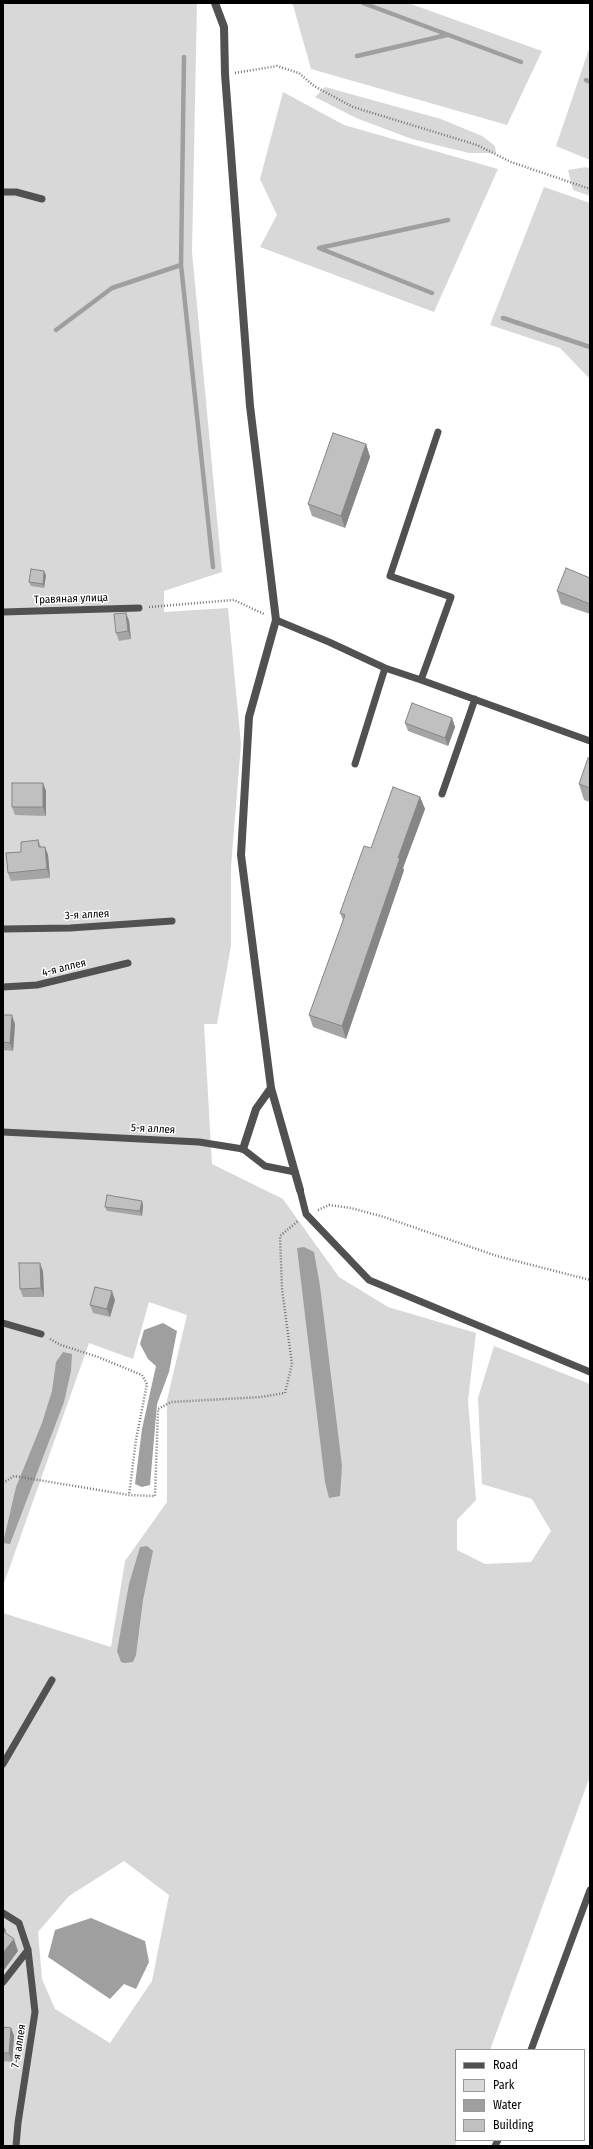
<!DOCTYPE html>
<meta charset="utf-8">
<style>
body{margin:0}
#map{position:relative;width:593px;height:2149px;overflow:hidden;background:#fff;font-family:"Fira Sans Condensed",sans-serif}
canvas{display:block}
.frame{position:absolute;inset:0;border:4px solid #000;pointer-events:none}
.legend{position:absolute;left:455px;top:2049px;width:130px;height:92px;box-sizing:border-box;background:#fff;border:1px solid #999;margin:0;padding:5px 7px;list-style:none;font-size:12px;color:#000}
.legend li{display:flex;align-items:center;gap:8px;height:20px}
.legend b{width:20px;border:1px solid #999}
</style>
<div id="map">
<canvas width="593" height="2149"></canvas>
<div class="frame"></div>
<ul class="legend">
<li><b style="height:5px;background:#515151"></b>Road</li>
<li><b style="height:11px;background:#d8d8d8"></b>Park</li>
<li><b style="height:11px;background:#9f9f9f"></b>Water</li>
<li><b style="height:11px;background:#c0c0c0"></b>Building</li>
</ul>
</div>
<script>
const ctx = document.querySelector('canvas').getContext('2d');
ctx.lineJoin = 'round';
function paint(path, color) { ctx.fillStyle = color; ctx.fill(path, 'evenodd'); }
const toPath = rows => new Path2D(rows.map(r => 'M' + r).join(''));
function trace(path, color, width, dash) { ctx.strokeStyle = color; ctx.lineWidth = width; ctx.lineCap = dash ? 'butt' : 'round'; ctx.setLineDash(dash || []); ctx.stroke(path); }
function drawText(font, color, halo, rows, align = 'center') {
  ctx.font = font + ' "Fira Sans Condensed",sans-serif'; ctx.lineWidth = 3; ctx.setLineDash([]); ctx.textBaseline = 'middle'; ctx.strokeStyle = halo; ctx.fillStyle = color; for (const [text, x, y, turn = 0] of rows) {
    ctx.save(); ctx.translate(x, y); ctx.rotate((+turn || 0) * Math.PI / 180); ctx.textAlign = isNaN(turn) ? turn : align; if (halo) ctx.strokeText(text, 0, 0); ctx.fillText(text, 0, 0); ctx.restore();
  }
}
paint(toPath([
 [3,3,197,3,192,252,222,572,164,591,164,612,228,608,241,744,231,867,231,946,217,1024,204,1024,212,1164,283,1199,339,1277,388,1307,476,1333,468,1400,476,1500,457,1520,457,1550,485,1564,531,1562,551,1531,532,1499,482,1484,478,1398,494,1346,590,1384,590,1776,490,2050,456,2050,457,2140,455,2146,3,2146,3,1613,111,1647,125,1561,167,1502,167,1400,187,1315,149,1302,133,1359,89,1343,3,1586],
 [124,1861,169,1895,152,1981,110,2043,55,2009,42,1979,38,1932,69,1896],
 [288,3,408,3,542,51,507,125,311,69,293,5],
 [590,46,590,160,556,146],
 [325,87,441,119,482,136,495,146,496,153,469,153,412,139,356,118,315,97],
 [283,92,344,125,498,169,434,312,260,247,277,215,260,179],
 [586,167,590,169,590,196,573,190,568,170],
 [544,187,590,203,590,379,560,348,490,325]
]), '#d8d8d8');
paint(toPath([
 [304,1247,314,1252,320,1286,342,1466,340,1496,329,1498,325,1482,297,1248],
 [163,1323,177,1331,169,1372,157,1404,150,1485,142,1487,135,1484,142,1429,156,1366,148,1359,140,1344,144,1330],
 [63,1352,72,1354,71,1371,64,1402,10,1544,3,1543,16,1487,42,1423,52,1391,56,1362],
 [147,1546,153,1551,143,1600,136,1655,133,1662,124,1663,121,1662,117,1651,129,1584,140,1547],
 [91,1918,145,1941,149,1962,136,1989,124,1984,110,1999,48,1957,55,1930]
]), '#9f9f9f');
trace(toPath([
 [363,3,521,62],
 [357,56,447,35],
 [184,57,181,265,213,567],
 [586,80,590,82],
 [432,293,319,248,448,220],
 [503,318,590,347],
 [56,330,112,288,181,265]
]), '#9f9f9f', 4.5);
trace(toPath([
 [235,73,277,66,299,73,314,86,353,107,477,145,511,162,590,189],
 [149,607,234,600,264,614],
 [318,1210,329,1205,351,1208,384,1217,497,1256,590,1280],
 [50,1339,61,1345,98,1357,142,1375,147,1384,136,1440,129,1495],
 [3,1483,14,1476,129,1495,155,1496,158,1409,171,1402,261,1397,285,1393,292,1364,282,1289,280,1236,298,1221]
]), '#737373', 2.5, [1, 2]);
trace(toPath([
 [3,192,16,192,42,199],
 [3,612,139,608],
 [276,620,329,642,385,668,421,680,590,741],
 [421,680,451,597,390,576,438,432],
 [355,764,385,668],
 [442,794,475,699],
 [3,929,70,928,172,921],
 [3,987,37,985,128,963],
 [3,1132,199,1142,243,1149,265,1166,295,1172],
 [300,1190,306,1214,369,1280,590,1372],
 [3,1323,41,1334],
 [3,1764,52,1680],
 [3,1913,19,1923,28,1950,35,2012,18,2123,16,2146],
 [3,1982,28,1950],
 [531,2050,590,1890],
 [495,2146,498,2140]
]), '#515151', 7);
trace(toPath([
 [215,3,224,27,225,74,250,406,276,620,249,717,241,855,271,1088,300,1190],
 [243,1149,256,1109,271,1088]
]), '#515151', 8);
paint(toPath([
 [366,444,370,457,345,528,312,516,308,504],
 [46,575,44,588,31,586,29,582],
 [590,578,590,614,561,604,557,591],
 [126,613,129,621,131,639,119,641,116,633],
 [452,718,455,727,448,746,408,731,405,723],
 [590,759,590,802,584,800,579,784],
 [43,783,46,791,46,816,15,815,12,807],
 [420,797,425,809,403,868,404,870,346,1039,313,1027,309,1015,343,920,340,913,371,848],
 [38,840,41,847,45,847,48,855,50,878,11,881,8,873,21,852],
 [3,1015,15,1024,13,1051,3,1050],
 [143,1205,142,1216,107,1211,105,1207],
 [43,1271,44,1297,23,1297,20,1289],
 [115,1300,110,1317,93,1313,90,1305],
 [3,2027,11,2028,14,2036,12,2062,3,2061]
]), '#a5a5a5');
paint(toPath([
 [366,444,370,457,345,528,341,516],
 [44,571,46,575,44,588,43,584],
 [126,613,129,621,131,639,128,631],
 [452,718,455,727,448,746,445,738],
 [43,783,46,791,46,816,43,807],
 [420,797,425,809,403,868,404,870,346,1039,342,1026,398,858],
 [45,847,48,855,50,878,47,869],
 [12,1015,15,1024,13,1051,10,1043],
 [142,1201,143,1205,142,1216,140,1211],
 [40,1263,43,1271,44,1297,41,1288],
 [112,1291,115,1300,110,1317,107,1309],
 [3,1924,6,1931,3,1935],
 [14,1939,18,1951,4,1970,3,1966,3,1953],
 [11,2028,14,2036,12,2062,9,2053]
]), '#868686');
const building = toPath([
 [333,433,366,444,341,516,308,504,333,433],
 [566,568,590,578,590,604,557,591,566,568],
 [31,569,44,571,43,584,29,582,31,569],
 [126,613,128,631,116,633,114,614,126,613],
 [412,703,452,718,445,738,405,723,412,703],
 [588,758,590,759,590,788,579,784,588,758],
 [12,783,43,783,43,807,12,807,12,783],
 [393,787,420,797,398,858,400,858,342,1026,309,1015,345,915,340,913,364,846,371,848,393,787],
 [38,840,39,847,45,847,47,869,8,873,6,853,21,852,21,842,38,840],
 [3,1015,12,1015,10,1043,3,1042,3,1015],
 [107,1195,142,1201,140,1211,105,1207,107,1195],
 [19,1263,40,1263,41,1288,20,1289,19,1263],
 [95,1287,112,1291,107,1309,90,1305,95,1287],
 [3,1931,14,1939,3,1953,3,1931],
 [3,2027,11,2028,9,2053,3,2053,3,2027]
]);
paint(building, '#c0c0c0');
trace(building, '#868686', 1);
drawText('11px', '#000', '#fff', [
 ["Травяная улица",71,599,-2],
 ["3-я аллея",87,915,-3],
 ["4-я аллея",64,968,-14],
 ["5-я аллея",153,1129,3],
 ["7-я аллея",19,2046,-81]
]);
</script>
